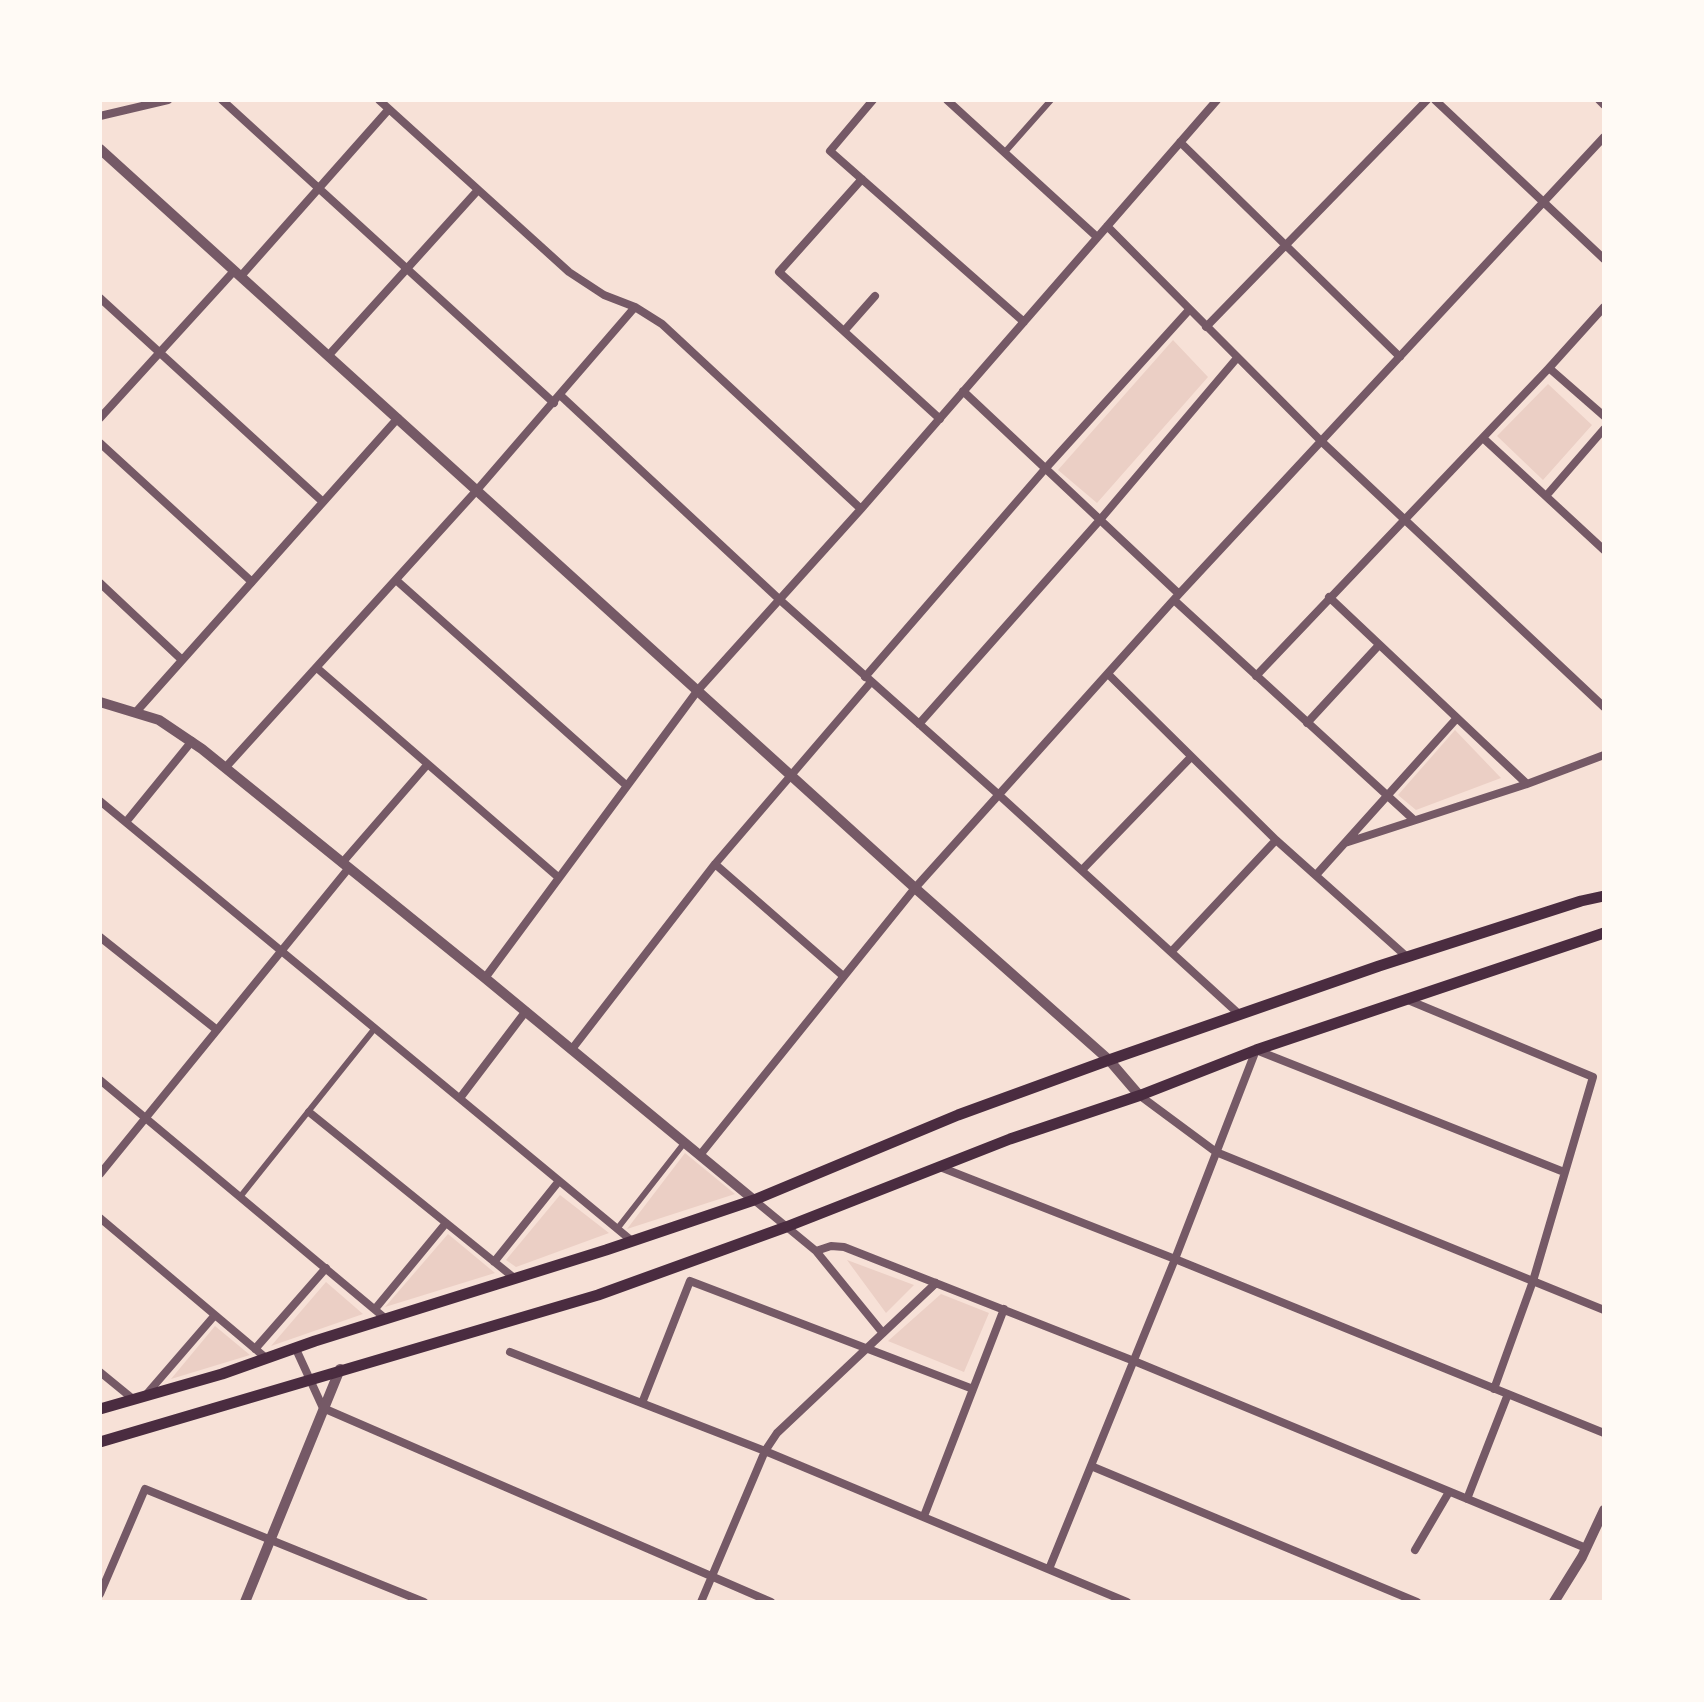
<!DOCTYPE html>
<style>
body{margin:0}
#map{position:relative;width:1704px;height:1702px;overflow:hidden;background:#f7e1d7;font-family:Quicksand,sans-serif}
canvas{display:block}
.frame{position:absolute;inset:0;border:102px solid #fffaf5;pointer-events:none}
</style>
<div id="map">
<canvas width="1704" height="1702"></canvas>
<div class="frame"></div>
</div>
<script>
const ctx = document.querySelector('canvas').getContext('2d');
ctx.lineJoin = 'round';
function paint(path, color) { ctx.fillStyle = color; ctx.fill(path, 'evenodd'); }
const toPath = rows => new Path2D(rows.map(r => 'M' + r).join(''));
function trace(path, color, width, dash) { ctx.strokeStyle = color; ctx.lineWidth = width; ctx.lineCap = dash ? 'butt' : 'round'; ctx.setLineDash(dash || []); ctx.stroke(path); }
paint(toPath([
 [1173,340,1208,377,1097,503,1058,470],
 [1548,384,1592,425,1543,480,1497,436],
 [1455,730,1501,778,1416,810,1398,795],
 [685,1153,735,1194,627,1229],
 [560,1195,609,1233,516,1267,506,1260],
 [448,1234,495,1273,385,1307],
 [847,1260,914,1285,886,1313],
 [326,1282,363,1314,271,1346],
 [941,1294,989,1313,964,1372,888,1341],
 [215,1326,250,1355,171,1379]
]), '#ebcfc5');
trace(toPath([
 [1005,152,1051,100],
 [240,1197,375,1028],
 [617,1229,685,1142]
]), '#755966', 6);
trace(toPath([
 [222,100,554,403],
 [379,100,569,272,604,295,635,307,662,324,861,509],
 [873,100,830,151,1024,322],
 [947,100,1097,237],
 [1435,100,1604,259],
 [1599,100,1604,105],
 [100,116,168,100],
 [1180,142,1400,357],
 [862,179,779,272,940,419],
 [1107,226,1321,441,1604,707],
 [241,276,389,109],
 [100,298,323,502],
 [1206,327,1427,100],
 [844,331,875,296],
 [328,356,478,190],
 [1549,368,1604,416],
 [963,391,1179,594],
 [560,395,780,600,999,795,1240,1015],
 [100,418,234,271],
 [1483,438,1604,550],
 [100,443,252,582],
 [1546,496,1604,429],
 [396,580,627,786],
 [100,583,181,659],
 [1329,597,1527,784],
 [1174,600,1414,820],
 [317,668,558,877],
 [1108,674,1276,840,1407,957],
 [1256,676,1549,368,1604,307],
 [865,677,1045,469,1189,310],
 [136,712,398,418],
 [1307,723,1379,645],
 [919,724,1099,521,1237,358],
 [225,768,477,490,635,307],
 [100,801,632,1241],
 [126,822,192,741],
 [1345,843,1527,784,1604,755],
 [342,863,427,765],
 [715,864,842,975],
 [1082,870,1191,757],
 [1316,875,1457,718],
 [100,937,217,1030],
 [1172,951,1276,840],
 [485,978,698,690,861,509,1217,100],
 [1408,1000,1593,1077,1533,1281,1494,1389],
 [572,1049,715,864,871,682],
 [100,1080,386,1319],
 [1139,1095,1216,1152,1604,1310],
 [460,1098,526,1011],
 [309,1112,513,1277],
 [700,1155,915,888,1179,594,1604,137],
 [940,1167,1175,1259,1604,1433],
 [100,1174,348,869],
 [754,1200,816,1251,882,1332],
 [100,1218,266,1358],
 [816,1251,831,1246,844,1247,1134,1361,1586,1548],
 [494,1262,559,1181],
 [375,1309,446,1223],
 [295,1347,323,1408,771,1602],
 [255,1349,326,1268],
 [510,1352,765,1451,1127,1602],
 [100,1372,133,1399],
 [145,1396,215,1315],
 [642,1403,690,1281,973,1389],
 [1091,1466,1417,1602],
 [1467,1499,1508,1394],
 [924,1516,1004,1309],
 [1415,1550,1449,1492],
 [1049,1569,1175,1259,1256,1050,1564,1172],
 [100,1594,145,1489,424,1602],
 [701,1602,765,1451,777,1433,936,1283]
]), '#755966', 8);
trace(toPath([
 [100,149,915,888,1109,1060,1139,1095],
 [100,702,159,720,202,749,485,978,754,1200],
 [245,1602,340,1369],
 [1554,1602,1582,1557,1604,1510]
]), '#755966', 10);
trace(toPath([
 [100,1409,222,1374,315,1341,606,1250,754,1200,958,1115,1109,1060,1379,966,1581,901,1604,896],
 [100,1442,598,1295,786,1227,1010,1139,1141,1095,1256,1050,1604,933]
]), '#4a2c40', 11);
</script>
